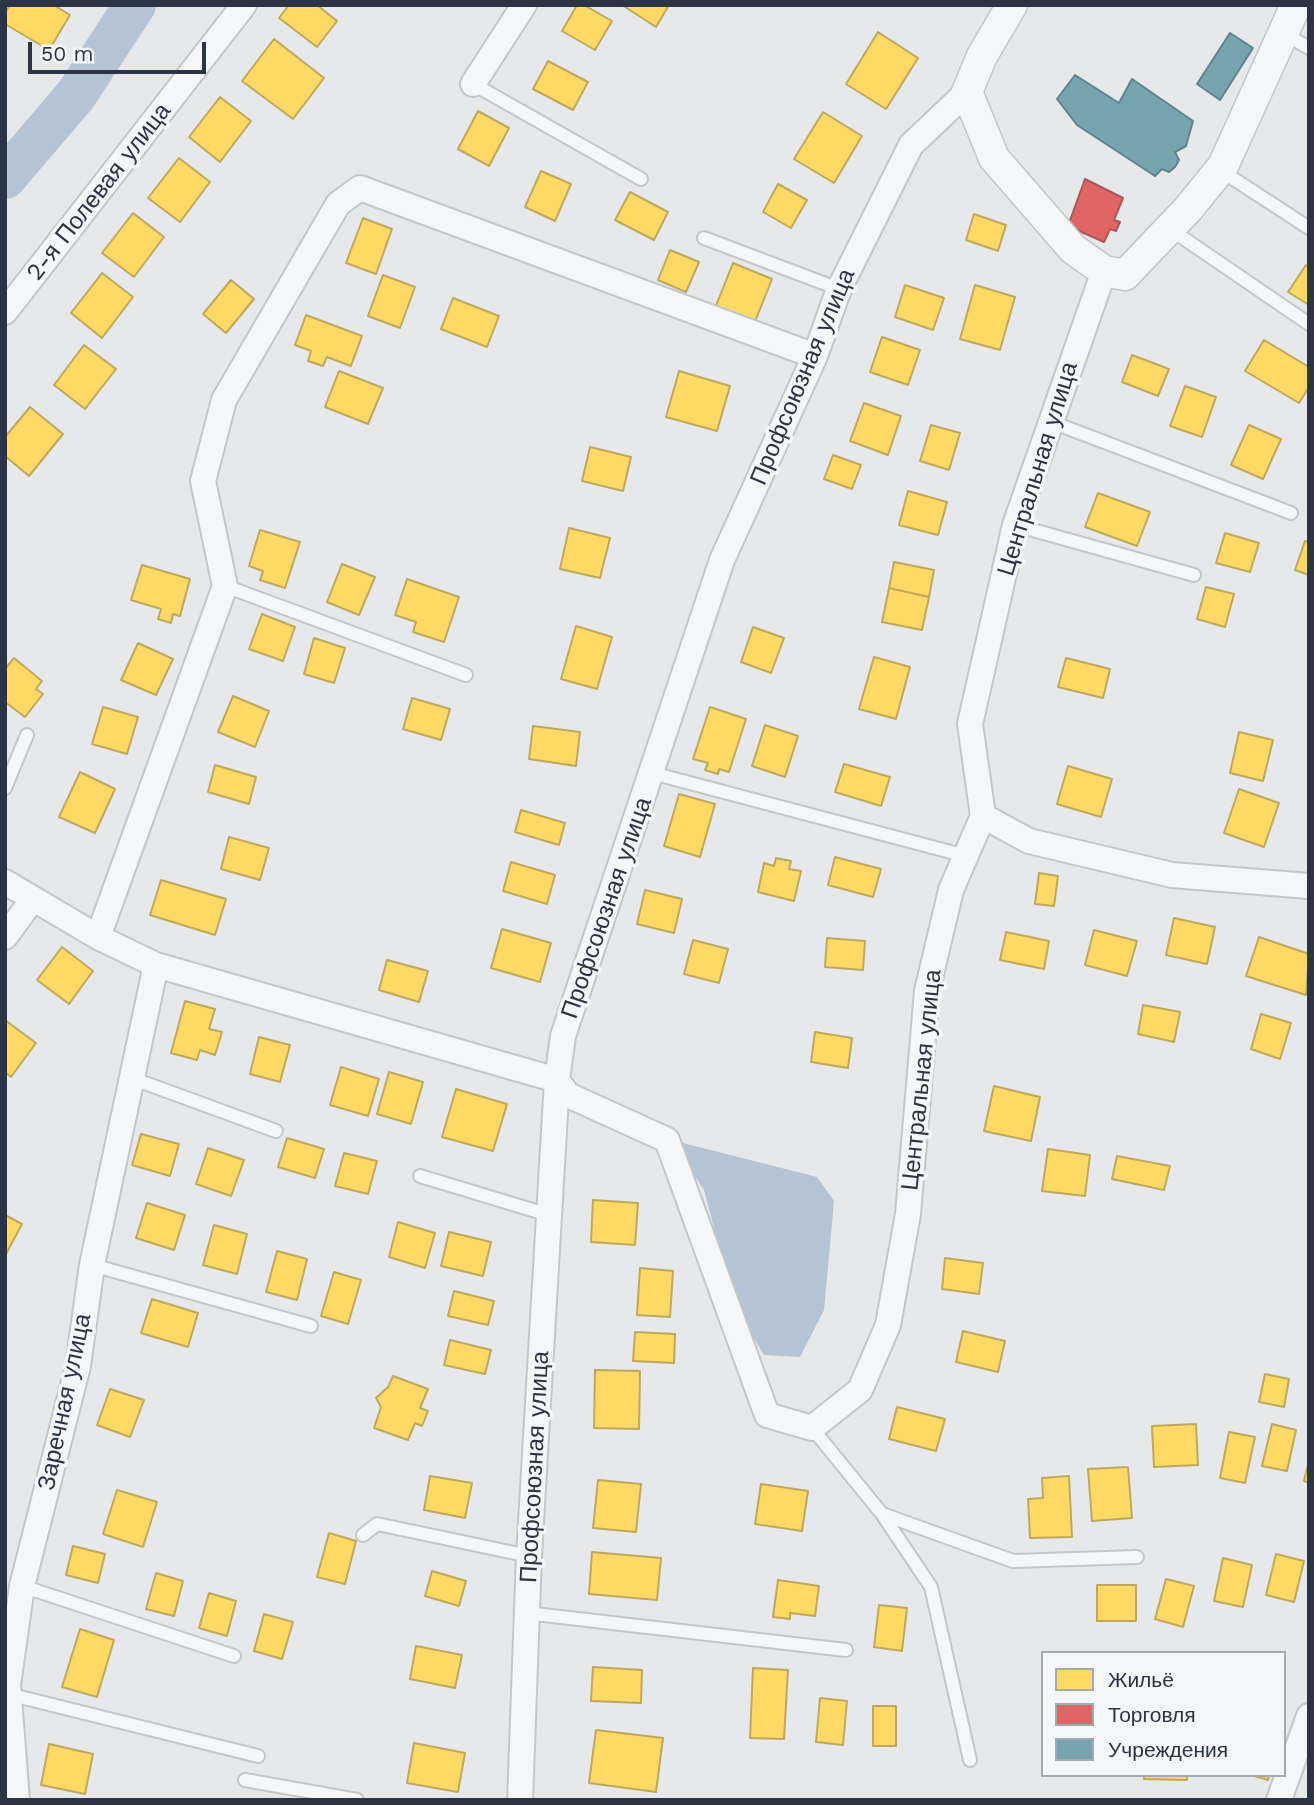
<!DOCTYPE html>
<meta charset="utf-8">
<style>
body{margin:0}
#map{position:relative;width:1314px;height:1805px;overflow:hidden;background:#e6e8ea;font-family:"Work Sans",sans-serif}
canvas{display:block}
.frame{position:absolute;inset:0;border:7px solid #2b3445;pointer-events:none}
.legend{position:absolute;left:1041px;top:1651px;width:245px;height:126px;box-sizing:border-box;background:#f4f6f9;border:2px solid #a4a8b1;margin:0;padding:9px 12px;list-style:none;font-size:21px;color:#2b3445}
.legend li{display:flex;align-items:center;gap:14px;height:35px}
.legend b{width:35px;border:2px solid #a4a8b1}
.scale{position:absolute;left:28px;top:42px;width:178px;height:32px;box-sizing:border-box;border:4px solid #2b3445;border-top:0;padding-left:9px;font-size:21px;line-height:24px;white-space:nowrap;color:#2b3445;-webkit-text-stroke:5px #f4f6f9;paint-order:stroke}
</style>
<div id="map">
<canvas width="1314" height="1805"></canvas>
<div class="frame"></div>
<ul class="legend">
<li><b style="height:19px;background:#ffd966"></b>Жильё</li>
<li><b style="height:19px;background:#e06666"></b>Торговля</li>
<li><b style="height:19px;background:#76a5af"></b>Учреждения</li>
</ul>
<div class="scale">50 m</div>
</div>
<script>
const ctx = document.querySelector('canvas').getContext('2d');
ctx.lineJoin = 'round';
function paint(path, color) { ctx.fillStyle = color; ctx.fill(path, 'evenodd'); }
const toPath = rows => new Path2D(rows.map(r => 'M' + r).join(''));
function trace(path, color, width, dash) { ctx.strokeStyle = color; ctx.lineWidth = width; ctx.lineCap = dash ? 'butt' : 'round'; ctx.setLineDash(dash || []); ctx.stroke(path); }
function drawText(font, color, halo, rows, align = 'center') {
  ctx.font = font + ' "Work Sans",sans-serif'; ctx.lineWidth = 7; ctx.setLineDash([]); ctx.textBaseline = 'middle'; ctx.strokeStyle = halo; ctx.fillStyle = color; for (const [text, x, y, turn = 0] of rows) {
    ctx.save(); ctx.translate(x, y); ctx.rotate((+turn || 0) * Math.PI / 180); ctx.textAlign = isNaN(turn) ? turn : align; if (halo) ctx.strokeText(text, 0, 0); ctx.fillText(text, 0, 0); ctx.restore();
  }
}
paint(toPath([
 [671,1140,817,1177,834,1201,824,1310,800,1357,764,1355,735,1307,704,1190]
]), '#b4c4d5');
const homes = toPath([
 [10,5,54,5,70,15,49,50,5,24,5,13,10,5],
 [289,5,317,5,337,21,317,47,279,18,289,5],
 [577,5,584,5,612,21,595,50,562,31,577,5],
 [622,5,669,5,656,27,622,5],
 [878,32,918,58,886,109,846,84,878,32],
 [274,39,324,78,293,119,242,81,274,39],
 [548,61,588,82,573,110,533,89,548,61],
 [220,97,251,121,220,162,189,137,220,97],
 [478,111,509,128,489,166,458,149,478,111],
 [823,112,862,136,834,183,794,159,823,112],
 [179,158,210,182,180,222,148,198,179,158],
 [541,171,571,184,555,221,525,207,541,171],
 [778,184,807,200,791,228,763,212,778,184],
 [630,192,668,212,654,240,615,220,630,192],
 [133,213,164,237,134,277,102,253,133,213],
 [974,214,1006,225,998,251,966,240,974,214],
 [363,218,392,229,376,274,346,263,363,218],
 [670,250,699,262,686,292,658,280,670,250],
 [733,263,772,279,754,324,715,308,733,263],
 [1306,265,1309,267,1309,305,1288,292,1306,265],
 [102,273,133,297,102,338,71,313,102,273],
 [383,275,415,287,400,328,368,316,383,275],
 [231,280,254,299,226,333,203,314,231,280],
 [905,285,944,298,933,330,895,317,905,285],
 [975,285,1015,297,1000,350,960,339,975,285],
 [453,298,499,316,487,347,441,329,453,298],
 [306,315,362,336,351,366,327,357,323,366,308,361,311,351,295,345,306,315],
 [882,337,920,350,908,385,870,372,882,337],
 [1264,340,1309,367,1309,387,1299,403,1245,371,1264,340],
 [84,345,116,369,85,409,54,385,84,345],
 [1132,355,1169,369,1158,396,1122,382,1132,355],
 [339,371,383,388,368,424,325,407,339,371],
 [679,371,730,386,717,431,666,417,679,371],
 [1185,386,1216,397,1202,437,1170,426,1185,386],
 [864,403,901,416,888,455,850,441,864,403],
 [30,407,63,434,29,476,5,456,5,437,30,407],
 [931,425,960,433,949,470,920,461,931,425],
 [1249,425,1281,439,1263,479,1231,465,1249,425],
 [590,447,631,457,623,491,582,481,590,447],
 [833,455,861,465,852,489,824,479,833,455],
 [908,491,947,502,938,535,899,525,908,491],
 [1098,493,1150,512,1137,546,1085,527,1098,493],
 [569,528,610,538,600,578,560,569,569,528],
 [260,530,300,542,285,588,260,580,263,571,249,566,260,530],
 [1225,533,1259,543,1250,572,1216,563,1225,533],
 [1305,541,1309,542,1309,575,1295,570,1305,541],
 [894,562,934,570,929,597,889,588,894,562],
 [342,564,375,577,359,615,327,602,342,564],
 [142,565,190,579,180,616,173,614,171,623,158,619,161,609,131,600,142,565],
 [407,579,459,597,444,642,413,632,416,622,395,615,407,579],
 [1206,587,1234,594,1225,627,1197,619,1206,587],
 [889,588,929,597,922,630,882,622,889,588],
 [262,614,295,627,283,661,249,649,262,614],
 [576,626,612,637,597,689,561,679,576,626],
 [753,627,784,638,771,673,741,662,753,627],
 [314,638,345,648,334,683,304,674,314,638],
 [138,643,173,659,156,695,121,680,138,643],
 [874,657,910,667,896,719,859,709,874,657],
 [14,658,42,681,36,689,43,694,25,717,5,702,5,669,14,658],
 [1066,658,1110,669,1103,698,1058,687,1066,658],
 [233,696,269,711,255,747,218,732,233,696],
 [412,698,450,709,441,740,403,729,412,698],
 [103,707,138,717,127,754,92,744,103,707],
 [710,707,746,719,729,772,719,769,718,774,705,770,708,763,693,759,710,707],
 [765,725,798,736,785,777,752,766,765,725],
 [533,726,580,732,576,766,529,759,533,726],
 [1239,732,1273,740,1263,781,1230,773,1239,732],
 [844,764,890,777,881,806,835,792,844,764],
 [215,765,256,777,249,804,208,792,215,765],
 [1068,766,1112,779,1101,817,1057,804,1068,766],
 [80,772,115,789,95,833,59,817,80,772],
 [1239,789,1279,803,1264,847,1224,833,1239,789],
 [679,794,715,804,700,857,664,846,679,794],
 [521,810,565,823,559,845,515,832,521,810],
 [229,837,269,848,260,880,221,869,229,837],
 [835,857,881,869,873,897,828,885,835,857],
 [776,858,791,861,789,869,801,871,794,901,758,892,764,863,774,866,776,858],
 [511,862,555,875,547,904,503,891,511,862],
 [1039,873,1058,876,1054,906,1035,904,1039,873],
 [161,880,226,899,215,935,150,915,161,880],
 [645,890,682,899,674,933,637,924,645,890],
 [1174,918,1215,927,1207,964,1166,955,1174,918],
 [502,929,551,943,540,982,491,968,502,929],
 [1094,930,1137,941,1127,976,1085,965,1094,930],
 [1006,932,1049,941,1044,969,1000,960,1006,932],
 [1259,937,1309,954,1306,995,1246,976,1259,937],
 [827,938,865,941,863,970,825,967,827,938],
 [693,940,728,949,719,983,684,974,693,940],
 [62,947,93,971,69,1004,37,980,62,947],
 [387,960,428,971,419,1002,379,990,387,960],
 [185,1001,215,1009,209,1029,222,1032,215,1055,200,1050,197,1060,171,1053,185,1001],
 [1143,1005,1180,1012,1174,1042,1138,1034,1143,1005],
 [1261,1014,1291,1023,1280,1059,1251,1049,1261,1014],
 [5,1020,36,1043,11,1077,5,1072,5,1020],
 [815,1032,852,1038,848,1068,811,1062,815,1032],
 [259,1037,290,1045,280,1082,250,1074,259,1037],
 [341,1067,379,1079,368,1116,330,1105,341,1067],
 [389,1072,423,1082,411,1124,377,1114,389,1072],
 [994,1086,1040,1097,1031,1141,984,1131,994,1086],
 [456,1089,507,1104,493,1151,442,1137,456,1089],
 [141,1134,179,1144,170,1176,132,1165,141,1134],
 [287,1138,324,1149,315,1178,278,1167,287,1138],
 [208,1148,244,1160,231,1196,196,1184,208,1148],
 [1048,1149,1090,1155,1085,1196,1042,1191,1048,1149],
 [344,1153,377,1161,368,1194,335,1186,344,1153],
 [1117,1156,1170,1166,1164,1190,1112,1179,1117,1156],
 [593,1200,638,1203,635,1245,591,1242,593,1200],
 [147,1203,185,1215,174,1250,136,1238,147,1203],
 [5,1215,22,1224,5,1256,5,1215],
 [398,1222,435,1233,425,1268,389,1257,398,1222],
 [214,1225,247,1234,237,1274,203,1265,214,1225],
 [449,1232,491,1242,483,1276,441,1266,449,1232],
 [277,1251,307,1259,297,1300,266,1292,277,1251],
 [945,1258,983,1263,979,1294,942,1289,945,1258],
 [640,1268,673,1271,670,1317,637,1315,640,1268],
 [334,1272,361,1280,348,1324,321,1316,334,1272],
 [454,1291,494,1301,488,1325,448,1316,454,1291],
 [152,1299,198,1313,188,1347,141,1333,152,1299],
 [963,1331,1005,1341,998,1372,956,1362,963,1331],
 [635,1332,675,1334,674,1363,633,1361,635,1332],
 [450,1340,491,1350,485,1374,444,1365,450,1340],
 [595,1370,640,1371,639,1429,594,1428,595,1370],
 [1265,1374,1289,1379,1284,1407,1259,1402,1265,1374],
 [393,1376,428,1389,420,1408,428,1411,422,1426,415,1423,408,1440,374,1428,381,1407,376,1398,388,1387,393,1376],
 [110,1389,144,1400,130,1437,97,1425,110,1389],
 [897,1407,945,1419,936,1451,889,1439,897,1407],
 [1196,1424,1198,1465,1154,1467,1152,1426,1196,1424],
 [1272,1424,1296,1430,1287,1471,1262,1466,1272,1424],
 [1229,1432,1255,1437,1245,1483,1220,1478,1229,1432],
 [1309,1460,1309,1483,1304,1481,1309,1460],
 [1128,1467,1132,1518,1092,1521,1088,1469,1128,1467],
 [430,1476,472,1483,465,1518,424,1510,430,1476],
 [1069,1476,1072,1537,1030,1538,1028,1499,1043,1498,1042,1478,1069,1476],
 [598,1480,641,1484,636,1532,593,1528,598,1480],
 [761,1484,808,1491,802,1531,755,1524,761,1484],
 [117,1490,157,1502,143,1547,103,1534,117,1490],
 [329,1533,356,1541,345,1584,317,1577,329,1533],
 [73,1546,105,1554,98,1583,66,1575,73,1546],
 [592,1552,661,1558,657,1600,589,1594,592,1552],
 [1276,1554,1304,1561,1294,1602,1266,1595,1276,1554],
 [1223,1558,1252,1565,1243,1607,1214,1601,1223,1558],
 [432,1571,466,1581,459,1606,425,1596,432,1571],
 [156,1573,183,1581,174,1616,146,1609,156,1573],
 [1166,1579,1194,1586,1183,1627,1155,1619,1166,1579],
 [778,1580,819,1586,815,1616,790,1613,790,1619,773,1617,778,1580],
 [1097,1585,1136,1585,1136,1621,1097,1621,1097,1585],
 [209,1593,236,1601,227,1636,199,1628,209,1593],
 [879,1605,907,1608,902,1651,874,1647,879,1605],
 [264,1614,293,1622,282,1659,254,1651,264,1614],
 [80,1629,114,1640,97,1697,62,1687,80,1629],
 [416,1646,462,1655,455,1688,410,1679,416,1646],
 [593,1667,642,1670,641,1703,591,1701,593,1667],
 [753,1668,788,1670,784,1739,750,1738,753,1668],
 [820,1698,847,1701,843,1745,816,1742,820,1698],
 [873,1706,896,1706,896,1746,873,1746,873,1706],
 [596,1730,663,1738,656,1792,589,1783,596,1730],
 [414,1743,465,1753,458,1792,407,1783,414,1743],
 [49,1744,93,1754,85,1794,41,1785,49,1744],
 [1144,1775,1187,1775,1187,1780,1144,1779,1144,1775],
 [1251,1775,1269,1775,1268,1780,1251,1775]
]);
paint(homes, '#ffd966');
trace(homes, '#bfa85c', 2);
const shops = toPath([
 [1085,179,1123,198,1114,220,1120,222,1116,231,1110,229,1104,242,1068,226,1085,179]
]);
paint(shops, '#e06666');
trace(shops, '#aa575c', 2);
const public = toPath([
 [1230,33,1253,48,1220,100,1197,84,1230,33],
 [1075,75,1119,103,1132,79,1193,121,1186,146,1175,152,1179,160,1175,167,1169,172,1162,169,1155,176,1077,125,1057,99,1075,75]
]);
paint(public, '#76a5af');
trace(public, '#60838f', 2);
trace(toPath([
 [5,178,76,95,135,5]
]), '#b4c4d5', 42);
const service = toPath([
 [1283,33,1309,48],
 [473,84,641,179],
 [1220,170,1309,228],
 [1170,229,1309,324],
 [704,238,839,289],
 [1049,421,1291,513],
 [1015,525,1194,575],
 [225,586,466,675],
 [652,773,966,856],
 [5,788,27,735],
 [134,1079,276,1131],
 [420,1176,549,1215],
 [92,1265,311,1326],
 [812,1428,882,1514,931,1587,970,1760],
 [882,1514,1013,1561,1137,1557],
 [363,1535,377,1524,529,1556],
 [22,1586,234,1656],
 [526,1613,846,1650],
 [8,1694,258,1756],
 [245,1780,357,1800]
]);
const minor = toPath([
 [473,84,524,5],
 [5,312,244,5],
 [983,816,1029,841,1172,875,1309,886],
 [5,882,98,937,156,965,557,1080,568,1095,667,1140,767,1415,812,1428,860,1390,888,1325,908,1214,927,991,951,890,983,816,970,724,1015,525,1104,271],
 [5,937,33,899],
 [98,937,225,586,203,481,224,400,338,204,360,188,815,356],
 [17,1800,8,1685,22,1586,78,1366,92,1265,156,965],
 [520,1800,529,1556,557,1080,563,1036,722,560,815,356,839,289,911,145,967,92],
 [1279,1800,1309,1716]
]);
const tertiary = toPath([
 [1012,5,982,56,967,92,994,158,1073,249,1104,271,1125,275,1188,209,1223,166,1296,5]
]);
trace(service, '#c4c6c8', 16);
trace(minor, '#c4c6c8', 28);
trace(tertiary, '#c4c6c8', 33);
trace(service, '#f5f6f7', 12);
trace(minor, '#f5f6f7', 24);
trace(tertiary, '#f5f6f7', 30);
drawText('24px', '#2b3445', '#f4f6f9', [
 ["2-я Полевая улица",99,192,-52],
 ["Профсоюзная улица",803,377,-67],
 ["Центральная улица",1038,469,-73],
 ["Профсоюзная улица",607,908,-71],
 ["Центральная улица",922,1080,-84],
 ["Заречная улица",65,1402,-78],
 ["Профсоюзная улица",535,1467,-87]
]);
</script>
